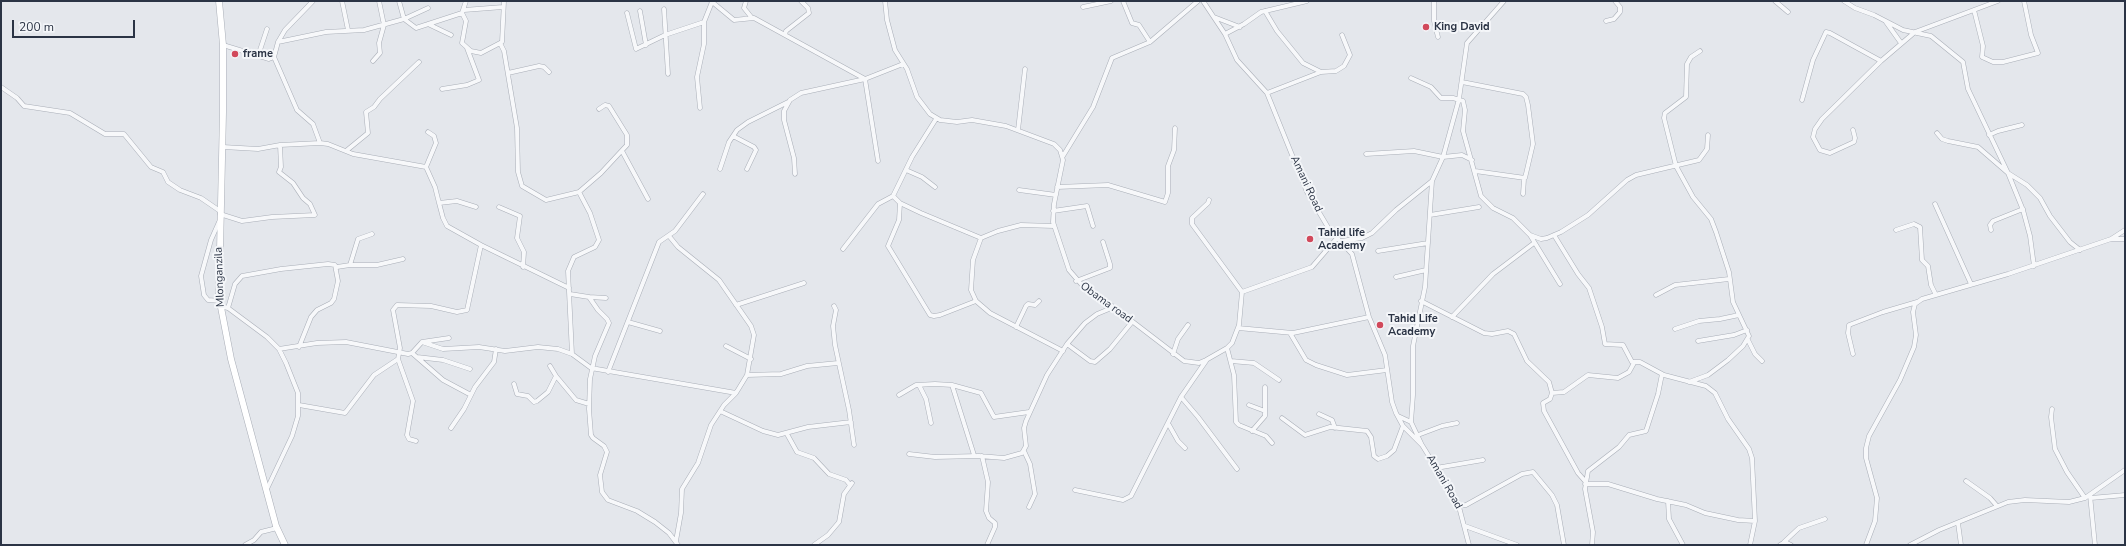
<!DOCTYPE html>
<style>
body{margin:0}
#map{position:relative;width:2126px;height:546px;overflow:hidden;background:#e4e7ec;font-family:"Nunito Sans",sans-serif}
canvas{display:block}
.frame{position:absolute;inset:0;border:2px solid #2b3445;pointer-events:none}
.scale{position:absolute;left:12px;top:20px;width:123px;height:18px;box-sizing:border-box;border:2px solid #2b3445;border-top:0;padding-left:5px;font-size:12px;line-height:14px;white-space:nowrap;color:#2b3445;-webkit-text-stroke:3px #f4f6f9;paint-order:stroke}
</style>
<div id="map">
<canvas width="2126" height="546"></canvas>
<div class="frame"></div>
<div class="scale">200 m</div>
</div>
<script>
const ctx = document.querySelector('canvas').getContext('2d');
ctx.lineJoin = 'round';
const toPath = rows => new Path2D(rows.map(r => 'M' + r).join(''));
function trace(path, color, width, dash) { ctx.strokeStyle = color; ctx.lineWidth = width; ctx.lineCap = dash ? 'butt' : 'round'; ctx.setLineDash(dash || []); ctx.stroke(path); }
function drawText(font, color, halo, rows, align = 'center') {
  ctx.font = font + ' "Nunito Sans",sans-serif'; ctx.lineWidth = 4; ctx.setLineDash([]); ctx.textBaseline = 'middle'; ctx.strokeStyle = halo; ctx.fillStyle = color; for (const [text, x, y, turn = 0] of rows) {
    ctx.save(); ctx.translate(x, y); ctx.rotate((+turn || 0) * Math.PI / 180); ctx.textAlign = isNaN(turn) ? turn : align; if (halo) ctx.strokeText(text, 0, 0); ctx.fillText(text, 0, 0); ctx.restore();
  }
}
const street = toPath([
 [342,1,348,30],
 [399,1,404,19,428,8],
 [711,1,734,20,754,18,865,79,878,161],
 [746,1,744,8,752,18],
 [885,1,887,20,895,50,907,69,917,97,930,114,940,120,957,122,972,120,1006,126,1054,144,1060,150,1063,160,1054,204,1053,222,1069,270,1082,285,1107,302,1184,361,1199,363,1206,360,1227,348,1232,343,1239,325,1242,292,1312,267,1337,238],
 [1123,1,1132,23,1139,25,1150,42],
 [1203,1,1225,34,1237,60,1267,93,1307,192,1329,229,1352,254,1369,317,1385,355,1392,402,1396,413,1403,426,1422,445,1458,503,1469,545],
 [1434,1,1434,21,1438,37],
 [1775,1,1788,12],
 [1844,1,1855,8,1874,15,1903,30,1931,36,1963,62,1968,89,2008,173,2023,210,2030,236,2034,266],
 [1083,7,1111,1],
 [664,9,668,74],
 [464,10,503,7],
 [1974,10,1983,46,1982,57,1993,62,2003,62,2038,53,2031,35,2024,1],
 [640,11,646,45],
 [1265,11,1277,31,1303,63,1321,72],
 [462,13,466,21,462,43,471,51,481,53,502,42,504,1],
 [627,13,636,49,665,35,704,22],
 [1214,17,1240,27],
 [1606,21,1614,19,1620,12,1620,7,1615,1],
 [1886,22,1901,43],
 [428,24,451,35],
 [1225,34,1244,24,1261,12,1307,1],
 [785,35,786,31,809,13,808,8,801,1],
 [278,42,326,32,364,30,404,19,416,28,462,13,466,1],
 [500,43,504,51,517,128,518,172,522,186,546,200,579,192],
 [223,45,269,59,274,57,278,42,285,30,313,1],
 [258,56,267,29],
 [274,57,297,110,313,124,320,143],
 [373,61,380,53,379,43,384,25,379,1],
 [508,73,539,66,544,67,549,72],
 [1411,78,1431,87,1441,98,1453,98,1463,101,1465,110,1463,131,1481,196,1493,208,1513,218,1530,235,1541,239,1547,238,1561,232,1588,215,1627,180,1636,175,1699,160,1707,149,1708,135],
 [1462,82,1523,94,1526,97,1528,105,1533,144,1525,178,1475,171],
 [1,87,17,98,24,106,70,113,105,134,124,134,151,167,163,172,168,182,180,190,201,198,220,211],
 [442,89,467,85,479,80,467,48],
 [1267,93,1321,72,1336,71,1344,66,1350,55,1342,35],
 [1802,100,1813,60,1826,32,1830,33,1881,61],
 [700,108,697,77,704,44,704,22,712,2],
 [1018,130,1025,69],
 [1853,130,1855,138,1854,142,1830,153,1820,150,1813,137,1815,129,1822,119,1881,61,1915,32,1998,1],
 [1937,133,1942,139,1948,141,1978,147,2008,173,2027,185,2040,198,2050,216,2070,242,2080,250],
 [1989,135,1998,131,2022,125],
 [733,136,754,147,756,150,747,169],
 [223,147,258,149,280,145,320,143,328,144,353,154,426,167,435,187,439,203,457,201,476,207],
 [346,151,368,133,366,112,374,107,380,99,419,62],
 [622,151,648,199],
 [1366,154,1414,151,1443,157,1462,155,1472,160],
 [1063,156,1093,107,1112,58,1150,42,1198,1],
 [426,167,436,143,434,136,428,132],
 [720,169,729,142,737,130,748,122,788,102],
 [906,170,922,177,935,187],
 [795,174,794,158,784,120,784,111,790,100,801,93,865,79,903,64],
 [1057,187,1108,185,1165,202,1168,193,1168,166,1174,150,1175,128],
 [1019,190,1056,195],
 [1523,194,1524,179],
 [893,196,900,203,921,213,981,238],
 [1209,200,1208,203,1192,218,1192,224,1242,292],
 [900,203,899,220,888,246,930,315,934,316,940,315,976,301],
 [1935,204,1971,284],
 [499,207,520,216,517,238,524,252,523,267],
 [1053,211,1087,206,1093,226],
 [220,214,242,221,272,217,315,215,310,204,303,198,293,183,279,172,281,167,280,145],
 [1430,215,1479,207],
 [219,222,211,240,201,276,204,295,208,300,220,301],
 [1054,226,1021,225,998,231,981,238,973,260,971,290,976,301,990,313,1063,351],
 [1896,230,1914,224,1920,227,1922,260,1928,266,1931,285,1936,295],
 [1991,230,1990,225,1993,221,2023,209],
 [1530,235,1560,284],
 [1554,235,1578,274,1589,288,1602,327,1605,344,1623,345,1632,362,1640,362,1664,375,1706,386,1715,393,1728,419,1749,449,1752,458,1755,521,1750,545],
 [669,236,678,247,719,280,751,326,754,335,747,375,736,393,724,405,711,425,698,463,682,489,681,513,676,541],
 [2111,239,2125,239],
 [1341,241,1362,238,1372,233,1396,210,1432,181],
 [481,245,569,288],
 [843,249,878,204,893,196,912,157,936,119],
 [1378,251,1428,243],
 [350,265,377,265,403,259],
 [337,267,350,265,358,239,372,234],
 [1396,277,1426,270],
 [1076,281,1110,268,1110,264,1103,242],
 [570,294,589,297,598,310,607,319,609,323,595,356,590,379,589,409,591,435,593,438,604,446,607,452,600,475,602,492,608,500,637,511,655,522,669,533,678,545],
 [1656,295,1675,285,1729,279],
 [589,297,606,298],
 [1421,301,1484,333,1492,334,1508,331,1514,334,1527,361,1549,382,1552,393,1550,399,1543,403,1544,411,1578,473,1585,481],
 [736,305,804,283],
 [220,306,228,308,267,337,279,349,286,363,298,393,298,416,292,436,266,491],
 [834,306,836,310,833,326,835,345,849,410,854,445],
 [228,308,235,284,242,276,281,269,328,264,335,265,338,281,334,299,331,303,317,310,311,317,299,347],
 [1452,317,1493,274,1534,243],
 [628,322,660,331],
 [1016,327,1026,306,1028,304,1035,305,1039,301],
 [1238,328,1293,333,1369,317],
 [1675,329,1699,321,1720,319,1739,315],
 [1290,333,1306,360,1316,365,1347,375,1387,370],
 [1748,340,1755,354,1762,361],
 [1698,341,1734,335,1747,330],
 [422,342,443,349,479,347,505,351,538,347,558,349,572,354,591,368,736,393],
 [1067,344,1090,361,1095,362,1110,349,1132,322],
 [726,346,751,359],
 [1227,348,1234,375,1236,422,1239,425,1266,436,1272,443],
 [279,349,317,343,346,342,408,354,412,353,422,342,449,338],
 [412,353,443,380,471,395],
 [572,354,568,271,574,257,595,247,599,240,590,213,579,192,601,173,627,145,627,135,609,106,605,105,599,109],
 [1173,354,1178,339,1188,325],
 [1853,354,1848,333,1849,325,1883,312,1917,302],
 [417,357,443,360,470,369],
 [1231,361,1254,363,1279,380],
 [608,372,659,242,675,231,703,194],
 [747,375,781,374,807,366,838,363],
 [556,376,576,400,589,404],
 [1689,382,1708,375,1728,360,1743,346,1749,336,1733,302,1729,272,1716,232,1711,219,1693,197,1676,166,1664,118,1665,113,1686,97,1687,64,1691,57,1700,51],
 [514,384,517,394,528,396,534,402,537,401,548,392,556,376,550,366],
 [919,385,926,399,931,423],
 [952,385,974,455],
 [1552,393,1564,392,1588,375,1618,378,1629,372,1634,363],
 [899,395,916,385,935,384,952,385,981,393,994,417,1029,412],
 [1181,397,1198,417,1237,469],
 [299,405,345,413,374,375,398,359],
 [1249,405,1265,411],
 [2052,409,2051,417,2055,449,2067,472,2085,498],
 [720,411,763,431,778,435,808,427,851,422],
 [1319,414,1332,420,1335,428],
 [1398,416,1411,422,1421,443],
 [1282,418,1305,435,1330,427,1367,431,1371,437,1374,456,1378,459,1387,456,1394,450,1403,426],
 [1411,422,1413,395,1413,346,1425,287,1432,181,1443,157,1459,99,1467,43,1504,1],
 [1169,425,1178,441,1185,448],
 [451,428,464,409,475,387,494,362,496,349],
 [1252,431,1265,416,1265,387],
 [787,434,797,452,814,458,829,474,846,480,850,485],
 [1418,435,1442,426,1457,423],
 [416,441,409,439,407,435,413,401,398,359,400,348,393,310,397,305,431,306,457,312,467,310,481,245,447,226,443,218,439,203],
 [1024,451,1030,464,1035,494,1029,507],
 [909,454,935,457,979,456,1004,458,1022,453,1026,446,1024,428,1026,421,1047,375,1067,344,1085,323,1097,314,1114,307],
 [982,456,988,482,986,511,989,518,995,523,995,527,987,545],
 [1436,468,1483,460],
 [1966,481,1990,498,1997,506],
 [1585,484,1608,484,1657,499,1686,505,1705,513,1738,520,1755,521],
 [1075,490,1123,500,1131,496,1181,397,1206,361],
 [2090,495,2095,545],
 [2091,498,2125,495],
 [1668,501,1669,519,1683,545],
 [1459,506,1466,505,1522,474,1533,472,1552,495,1557,505,1564,545],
 [1958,523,1961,545],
 [1465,526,1517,545],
 [1784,542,1799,528,1825,519],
 [245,545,254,540,261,532,277,528],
 [814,545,828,535,839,522,844,494,852,483],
 [1592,545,1593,532,1585,489,1588,471,1619,447,1629,435,1646,431,1658,394,1662,374],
 [1780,545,1785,542,1791,545],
 [1866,545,1875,521,1877,498,1866,458,1866,448,1869,436,1900,380,1914,347,1916,335,1913,312,1915,304,1922,299,2008,274,2111,239,2125,230],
 [1910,545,1939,530,2008,502,2025,500,2069,502,2085,498,2125,470]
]);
const secondary = toPath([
 [219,1,223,45,223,112,219,297,231,359,276,526,285,545]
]);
trace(street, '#a9aeb7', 5);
trace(secondary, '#a9aeb7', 7);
trace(street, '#f7f8fa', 4);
trace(secondary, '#fff', 6);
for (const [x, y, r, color] of [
 [1426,27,4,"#d1495b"],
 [235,54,4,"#d1495b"],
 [1310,239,4,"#d1495b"],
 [1380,325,4,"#d1495b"]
]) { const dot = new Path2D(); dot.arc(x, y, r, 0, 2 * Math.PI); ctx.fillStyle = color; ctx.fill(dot); trace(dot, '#f4f6f9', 1.5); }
drawText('bold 11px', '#2b3445', '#f4f6f9', [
 ["King David",1434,27],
 ["frame",243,54],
 ["Tahid life",1318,233],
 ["Academy",1318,246],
 ["Tahid Life",1388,319],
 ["Academy",1388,332]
], 'left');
drawText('11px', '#2b3445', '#f4f6f9', [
 ["Amani Road",1306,184,65],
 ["Mlonganzila",220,277,-92],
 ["Obama road",1106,303,36],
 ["Amani Road",1444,482,60]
]);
</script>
